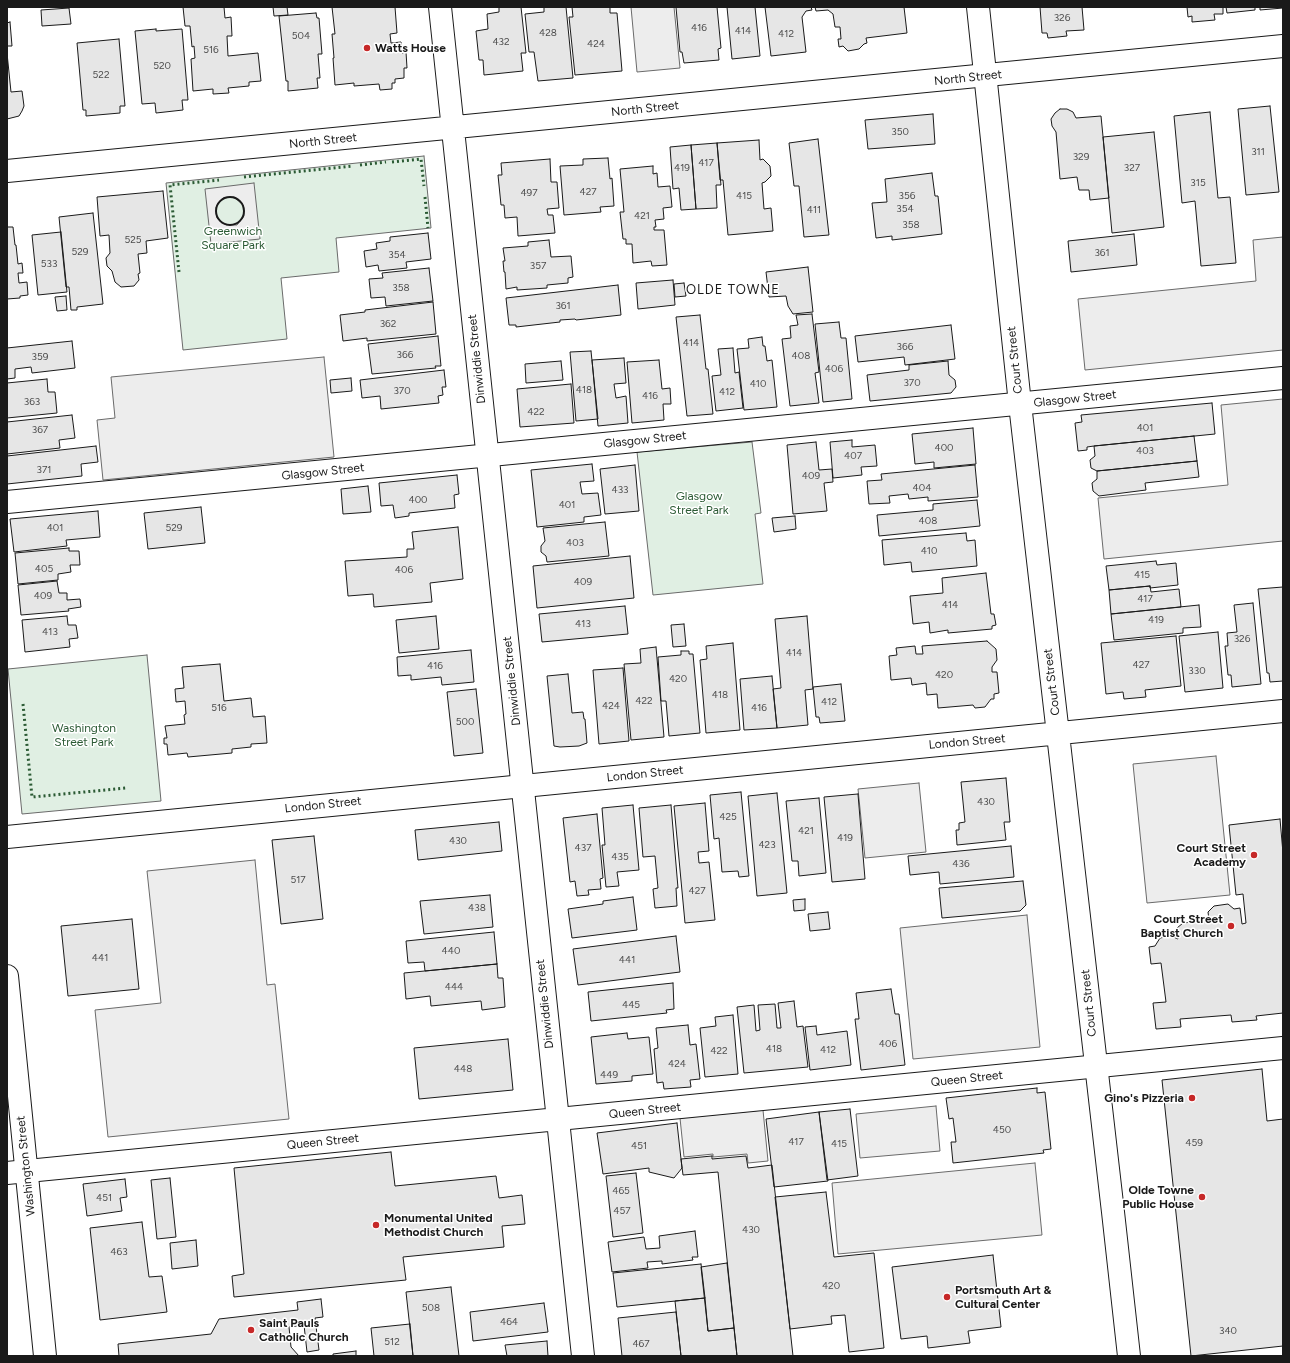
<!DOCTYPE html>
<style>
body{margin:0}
#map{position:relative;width:1290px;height:1363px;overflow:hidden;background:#fff;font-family:Figtree,sans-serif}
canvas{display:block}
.frame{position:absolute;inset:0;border:8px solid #1a1a1a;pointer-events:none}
</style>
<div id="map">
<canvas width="1290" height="1363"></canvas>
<div class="frame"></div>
</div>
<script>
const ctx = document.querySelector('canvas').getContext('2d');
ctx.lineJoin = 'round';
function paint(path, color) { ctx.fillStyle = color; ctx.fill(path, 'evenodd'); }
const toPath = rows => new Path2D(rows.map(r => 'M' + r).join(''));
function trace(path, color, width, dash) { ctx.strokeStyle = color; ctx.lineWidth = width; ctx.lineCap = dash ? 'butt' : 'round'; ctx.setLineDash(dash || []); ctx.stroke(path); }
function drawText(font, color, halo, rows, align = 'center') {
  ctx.font = font + ' Figtree,sans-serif'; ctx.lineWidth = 3; ctx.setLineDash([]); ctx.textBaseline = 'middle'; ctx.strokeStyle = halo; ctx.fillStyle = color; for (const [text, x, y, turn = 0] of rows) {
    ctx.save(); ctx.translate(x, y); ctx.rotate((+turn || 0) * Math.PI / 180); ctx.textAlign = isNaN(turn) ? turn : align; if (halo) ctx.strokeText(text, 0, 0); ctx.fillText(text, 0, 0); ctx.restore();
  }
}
const green = toPath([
 [424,156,431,228,336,238,339,272,281,278,287,339,183,350,166,183,424,156],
 [752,442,761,513,755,514,763,584,653,595,637,452,752,442],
 [147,655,161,801,22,814,8,669,147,655]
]);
paint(green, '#e0efe3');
trace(green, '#6a6a6a', 1);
const parking = toPath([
 [631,7,674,7,680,68,637,72,631,7],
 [254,183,260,239,211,244,205,189,254,183],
 [234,197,243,205,244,216,237,225,226,225,217,218,216,207,223,198,234,197],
 [1283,237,1283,350,1085,370,1078,299,1256,281,1253,240,1283,237],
 [324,357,334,457,103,480,97,420,115,418,111,377,324,357],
 [1283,399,1283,541,1104,559,1098,498,1228,485,1221,405,1283,399],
 [1216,756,1230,895,1147,903,1133,764,1216,756],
 [919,783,926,852,865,858,858,789,919,783],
 [255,860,267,985,275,984,289,1119,108,1137,95,1010,161,1003,147,871,255,860],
 [1027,915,1040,1047,913,1059,900,928,1027,915],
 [936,1106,940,1151,860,1158,856,1114,936,1106],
 [763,1110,768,1161,748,1163,747,1154,713,1157,713,1154,684,1157,680,1118,763,1110],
 [1035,1163,1042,1235,838,1254,832,1183,1035,1163]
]);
paint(parking, '#ededed');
trace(parking, '#6a6a6a', 1);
const building = toPath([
 [183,7,224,7,225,18,231,17,232,36,227,36,228,56,258,53,261,81,249,82,249,86,228,88,229,93,213,94,213,89,193,91,191,59,195,58,194,46,192,47,190,26,185,26,183,7],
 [273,7,287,7,288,15,274,16,273,7],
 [332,7,395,7,397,33,390,34,391,43,401,42,402,53,406,52,407,68,404,68,404,78,395,79,395,83,392,83,392,89,380,90,379,84,354,86,354,83,335,85,333,58,334,58,332,34,335,34,332,7],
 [499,7,521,7,526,53,521,53,523,71,484,75,483,60,479,60,476,31,488,29,487,14,499,12,499,7],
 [544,7,566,7,573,78,538,81,534,52,529,52,525,14,544,12,544,7],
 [572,7,610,7,610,13,617,13,622,71,575,75,569,17,573,17,572,7],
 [676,7,717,7,721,48,718,49,719,60,684,63,682,52,680,52,676,7],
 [727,7,755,7,760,56,732,59,727,7],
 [765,7,811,7,812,10,806,11,802,17,806,52,771,56,765,7],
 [815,7,904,7,907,33,866,38,867,43,864,44,859,49,848,51,843,46,839,47,838,39,841,39,840,27,835,27,833,14,828,10,816,11,815,7],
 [1040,7,1082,7,1084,30,1066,31,1067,36,1048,38,1047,33,1042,33,1040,7],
 [1187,7,1223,7,1223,14,1214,14,1215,20,1192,22,1192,16,1188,17,1187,7],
 [1226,7,1255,7,1255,10,1227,13,1226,7],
 [1260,7,1283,7,1283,8,1260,10,1260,7],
 [69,8,71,24,42,26,41,10,69,8],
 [316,13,317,18,319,18,322,54,318,54,320,78,317,78,318,88,288,91,288,81,286,81,279,16,316,13],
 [10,22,12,46,7,46,7,23,10,22],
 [156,29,156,31,182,29,188,100,182,100,183,110,156,113,155,103,142,104,135,31,156,29],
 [119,39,125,106,120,106,120,113,86,116,86,110,83,110,77,43,119,39],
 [7,53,11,92,22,91,24,106,22,111,19,116,7,119,7,53],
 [1270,106,1279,192,1246,195,1238,109,1270,106],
 [1060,109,1067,109,1073,112,1076,118,1101,116,1109,198,1090,200,1089,190,1079,190,1077,177,1060,179,1056,132,1052,126,1051,119,1055,113,1060,109],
 [1210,112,1218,198,1230,197,1236,263,1201,266,1195,201,1182,203,1174,116,1210,112],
 [933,114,935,144,868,149,865,120,933,114],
 [1154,132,1164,227,1112,233,1103,137,1154,132],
 [818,139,829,235,804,237,799,186,794,186,789,143,818,139],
 [759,140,760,160,763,159,770,166,771,176,765,182,762,183,764,209,771,208,773,231,728,235,723,180,720,180,717,143,759,140],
 [717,143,721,185,716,185,717,208,696,209,691,145,717,143],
 [691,145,696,209,681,210,679,188,673,189,670,147,691,145],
 [608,158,610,179,612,178,614,206,600,207,601,212,564,215,560,166,583,165,583,159,608,158],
 [550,159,551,182,557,182,559,208,547,209,548,215,553,215,555,233,518,236,517,217,505,218,504,205,501,205,498,175,502,175,501,163,550,159],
 [653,166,653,174,657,173,658,187,670,186,672,207,663,208,664,219,655,220,656,227,654,227,654,230,664,230,667,265,652,266,651,261,633,263,632,244,626,244,626,239,623,239,620,212,624,212,620,169,653,166],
 [932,173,935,196,938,196,942,234,892,240,892,236,876,238,872,203,887,202,885,179,932,173],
 [163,191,168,238,146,241,147,253,138,254,140,273,138,274,139,280,134,286,121,287,115,282,112,271,107,266,106,258,110,253,109,235,100,236,97,197,163,191],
 [93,213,103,304,77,307,77,310,71,310,69,287,66,287,59,217,93,213],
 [7,227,13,227,15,245,16,245,18,264,22,263,23,273,18,273,19,283,27,282,28,295,20,296,20,298,7,299,7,227],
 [61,232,67,292,38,295,32,235,61,232],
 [428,233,431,259,406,262,407,268,379,271,378,265,366,267,364,251,377,249,376,243,390,241,390,237,428,233],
 [1134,234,1137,265,1071,272,1068,241,1134,234],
 [549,240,551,257,571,256,573,277,568,278,568,283,547,285,547,288,517,290,517,287,506,289,505,272,504,272,503,261,505,261,503,248,528,246,528,242,549,240],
 [808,267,813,312,793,314,788,306,786,296,769,297,766,272,808,267],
 [429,268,433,301,386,306,385,297,371,298,369,279,383,278,382,273,429,268],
 [673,280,675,305,638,309,636,283,673,280],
 [684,283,686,296,675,297,674,284,684,283],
 [618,285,621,315,576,320,575,319,560,320,560,322,516,327,516,325,509,325,506,298,618,285],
 [66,296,67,310,57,311,55,297,66,296],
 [433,302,436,334,367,341,367,338,343,341,340,315,365,312,365,310,433,302],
 [812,314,819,372,815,373,819,403,790,406,782,339,791,338,790,326,798,325,796,315,812,314],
 [700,315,706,369,708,369,713,414,687,416,676,317,700,315],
 [839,322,841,338,846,338,852,399,823,402,815,324,839,322],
 [951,325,955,359,905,365,904,357,858,362,855,336,951,325],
 [438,336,441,366,435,366,436,368,372,374,368,344,438,336],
 [762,337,763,346,765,346,767,361,772,360,777,407,744,410,737,349,749,348,748,339,762,337],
 [72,341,75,368,32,373,31,367,15,369,15,378,7,379,7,348,72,341],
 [733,348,735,373,739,372,743,408,716,411,712,376,721,375,718,349,733,348],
 [591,351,598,419,576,421,570,352,591,351],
 [624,358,626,383,614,384,616,398,626,396,628,423,598,426,592,360,624,358],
 [659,360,662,389,670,388,671,404,663,404,664,420,632,423,627,362,659,360],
 [561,361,563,380,526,383,525,364,561,361],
 [948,361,949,375,955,380,956,387,951,393,870,401,867,375,909,370,909,365,948,361],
 [444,370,446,387,442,387,443,395,438,396,439,403,381,409,380,396,362,398,360,380,444,370],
 [351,378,352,391,331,393,330,380,351,378],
 [47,379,48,392,55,392,57,413,7,418,7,383,47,379],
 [571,384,574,423,520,427,517,389,571,384],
 [1212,403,1215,434,1094,446,1087,447,1087,450,1078,451,1075,423,1082,422,1081,415,1212,403],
 [72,415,75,438,59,440,60,448,7,454,7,422,72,415],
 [973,428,976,464,934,468,934,462,915,464,912,434,973,428],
 [1194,436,1197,461,1097,471,1091,468,1090,460,1095,456,1094,446,1194,436],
 [852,440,852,447,875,445,877,466,861,467,862,475,833,478,830,442,852,440],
 [816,442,819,470,832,469,833,482,824,483,827,511,793,514,787,445,816,442],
 [96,446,98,462,81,464,82,476,7,484,7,456,96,446],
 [1197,461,1199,477,1145,483,1146,490,1099,496,1093,491,1092,483,1097,479,1097,471,1197,461],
 [592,464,594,481,580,482,582,494,598,493,601,515,584,517,584,522,537,527,531,470,592,464],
 [635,465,639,511,605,514,600,469,635,465],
 [975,465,978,497,928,501,928,497,909,499,908,494,889,496,890,503,869,504,867,481,882,480,881,474,975,465],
 [457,475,459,494,454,495,455,508,409,513,409,516,395,518,393,505,381,506,379,483,457,475],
 [368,486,371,512,343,514,341,489,368,486],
 [977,500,980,526,879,536,877,515,933,510,933,504,977,500],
 [201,507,205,543,148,549,144,513,201,507],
 [98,511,100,537,66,540,67,546,14,552,10,519,98,511],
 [795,516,796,529,774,532,772,518,795,516],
 [605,522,609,556,547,562,546,556,541,552,541,546,545,541,543,528,605,522],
 [458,527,463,579,430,583,432,602,374,607,373,594,348,596,345,561,407,557,407,549,414,549,412,532,458,527],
 [966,533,967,541,975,540,977,566,912,572,911,562,884,565,882,540,966,533],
 [69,548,69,551,79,551,80,565,70,565,71,572,58,574,58,580,18,584,15,553,69,548],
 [630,556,634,598,537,608,533,566,630,556],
 [1156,561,1157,565,1176,563,1178,585,1150,588,1150,586,1109,590,1106,566,1156,561],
 [986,573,991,614,994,614,996,625,992,626,992,629,948,633,948,630,930,633,929,622,913,624,910,596,943,593,942,578,986,573],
 [57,581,59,593,67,593,67,600,80,599,81,607,68,609,69,611,21,615,18,585,57,581],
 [1150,586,1151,592,1179,589,1181,607,1111,614,1109,590,1150,586],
 [1283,587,1283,681,1270,682,1269,673,1267,673,1258,589,1283,587],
 [1253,603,1261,684,1232,687,1231,675,1228,675,1225,646,1228,646,1227,633,1237,632,1234,605,1253,603],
 [1199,605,1201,627,1183,628,1183,633,1114,640,1111,614,1199,605],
 [625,606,628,634,542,642,539,614,625,606],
 [67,616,68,625,76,625,78,638,69,639,70,647,25,652,22,620,67,616],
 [436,616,439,649,399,653,396,620,436,616],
 [807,616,813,689,805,690,808,725,777,728,773,689,781,688,775,619,807,616],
 [684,624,686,646,673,647,671,625,684,624],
 [1218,632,1223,688,1185,692,1179,636,1218,632],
 [1176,636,1181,686,1145,690,1146,697,1124,699,1123,692,1106,694,1101,643,1176,636],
 [987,641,996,649,997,660,992,667,992,672,997,672,999,693,994,694,994,699,991,699,985,707,975,708,973,705,938,708,937,694,927,695,926,683,912,685,911,678,891,680,889,656,897,655,896,648,915,646,916,654,923,654,922,646,987,641],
 [733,643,740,730,706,733,700,660,707,659,706,646,733,643],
 [656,647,664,737,631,740,624,664,641,663,640,649,656,647],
 [471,650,474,682,442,685,441,677,411,680,411,675,398,676,397,657,471,650],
 [681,651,689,651,689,654,693,654,700,733,669,736,666,701,661,701,658,657,681,655,681,651],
 [220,664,224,701,251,698,253,717,265,716,267,743,251,744,251,747,232,749,232,753,188,757,187,753,168,755,167,744,164,744,164,738,167,738,165,726,185,724,184,715,186,714,185,701,176,702,175,689,184,688,182,667,220,664],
 [623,668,629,741,599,744,593,670,623,668],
 [568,674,572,713,583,712,584,719,585,719,587,743,579,746,560,747,554,746,547,676,568,674],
 [772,676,777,728,744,730,740,679,772,676],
 [841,684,845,721,820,723,819,717,816,717,813,687,841,684],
 [476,689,483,753,454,756,447,692,476,689],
 [1006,778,1010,822,1004,822,1006,840,957,845,956,830,959,830,959,823,965,822,961,782,1006,778],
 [741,792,749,876,739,877,738,871,722,872,719,838,714,839,710,795,741,792],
 [777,793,787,893,757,896,748,796,777,793],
 [858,794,865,879,832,882,824,797,858,794],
 [819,798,826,873,799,876,798,861,792,861,786,801,819,798],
 [705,803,709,851,698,852,699,863,709,862,715,920,685,923,674,806,705,803],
 [633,805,639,870,617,872,619,886,606,887,602,845,605,845,602,808,633,805],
 [671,805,678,888,676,888,677,906,655,908,653,889,658,888,655,856,643,857,639,808,671,805],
 [597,814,603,878,600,879,601,889,588,890,589,895,577,896,575,881,570,882,563,818,597,814],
 [1280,819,1283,853,1283,1013,1256,1016,1257,1020,1232,1022,1231,1015,1180,1019,1181,1027,1156,1029,1153,1003,1166,1002,1161,963,1151,964,1149,947,1155,946,1160,938,1171,936,1178,939,1177,928,1183,923,1209,920,1208,912,1214,906,1228,904,1234,909,1240,908,1242,924,1246,923,1243,894,1236,895,1229,825,1280,819],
 [499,822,502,851,418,860,415,830,499,822],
 [314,836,323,919,281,924,272,840,314,836],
 [1011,846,1014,877,940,884,939,872,910,875,908,856,1011,846],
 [1023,881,1026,905,1020,911,942,918,939,888,1023,881],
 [490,895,493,927,424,934,420,901,490,895],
 [633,897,637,930,572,938,568,909,603,904,603,901,633,897],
 [805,899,805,910,794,911,793,900,805,899],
 [828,912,830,929,810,931,808,914,828,912],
 [132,919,139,989,68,996,61,926,132,919],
 [494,932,497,964,425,971,424,962,408,963,406,941,494,932],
 [676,936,680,972,578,985,573,949,676,936],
 [497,964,498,978,503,978,505,1007,482,1010,481,1001,431,1006,430,996,406,999,404,973,497,964],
 [673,983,674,1009,666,1010,667,1013,591,1021,588,992,673,983],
 [891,989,895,1014,899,1014,905,1065,861,1070,855,1019,859,1019,856,993,891,989],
 [794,1001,797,1027,803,1026,808,1067,744,1073,737,1007,754,1005,756,1031,760,1030,758,1005,775,1004,777,1028,781,1028,778,1003,794,1001],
 [733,1015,738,1074,705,1077,700,1028,716,1026,715,1017,733,1015],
 [688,1025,690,1045,696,1044,700,1079,690,1080,691,1087,664,1089,663,1082,657,1083,654,1049,658,1048,656,1028,688,1025],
 [816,1026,817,1035,847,1031,851,1065,810,1070,805,1027,816,1026],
 [627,1033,628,1039,649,1037,653,1074,632,1076,632,1081,596,1084,591,1037,627,1033],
 [508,1039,513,1090,419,1099,414,1048,508,1039],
 [1262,1069,1267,1121,1283,1119,1283,1346,1191,1356,1162,1080,1262,1069],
 [1037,1088,1037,1093,1045,1092,1051,1149,1043,1150,1044,1153,953,1163,951,1142,956,1142,953,1118,949,1119,946,1098,1037,1088],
 [850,1109,858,1176,827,1180,819,1112,850,1109],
 [819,1112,828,1181,774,1187,766,1119,819,1112],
 [677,1123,682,1168,674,1178,649,1172,649,1168,603,1174,597,1133,677,1123],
 [391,1152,395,1186,496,1176,499,1198,522,1195,525,1224,502,1226,504,1247,403,1257,406,1280,234,1297,232,1276,244,1274,234,1168,391,1152],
 [712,1156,712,1159,746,1156,748,1168,772,1165,793,1356,737,1356,718,1172,683,1175,681,1159,712,1156],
 [636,1173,643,1233,613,1237,606,1176,636,1173],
 [170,1178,176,1237,157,1239,151,1180,170,1178],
 [125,1179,127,1197,120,1198,122,1211,87,1216,83,1184,125,1179],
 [826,1192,834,1257,874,1253,884,1348,849,1352,845,1315,831,1316,832,1324,790,1329,775,1197,826,1192],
 [142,1222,149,1277,162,1276,167,1312,100,1320,90,1228,142,1222],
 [695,1231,698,1257,692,1257,693,1260,662,1264,662,1261,647,1262,648,1268,612,1272,608,1242,644,1237,646,1249,660,1248,659,1236,695,1231],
 [196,1240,198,1266,172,1269,170,1243,196,1240],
 [993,1255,1001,1327,968,1331,970,1343,928,1348,927,1336,901,1339,892,1267,993,1255],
 [727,1263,734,1328,708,1331,701,1267,727,1263],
 [701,1264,705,1298,617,1307,613,1273,701,1264],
 [451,1287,459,1356,413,1356,406,1292,451,1287],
 [705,1298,708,1331,734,1328,737,1356,681,1356,675,1301,705,1298],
 [321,1299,323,1317,315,1318,319,1350,307,1352,304,1325,289,1327,291,1347,299,1356,119,1356,118,1344,211,1334,219,1319,298,1310,297,1302,321,1299],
 [544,1303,548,1332,473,1341,470,1312,544,1303],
 [676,1312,681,1356,622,1356,618,1318,676,1312],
 [410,1324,413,1356,374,1356,371,1328,410,1324],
 [547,1341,548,1356,507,1356,505,1345,547,1341],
 [356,1351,356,1356,333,1356,333,1354,356,1351]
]);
paint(building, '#e6e6e6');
trace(building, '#1a1a1a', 1);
const street = toPath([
 [440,7,583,1356],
 [7,171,1283,46],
 [7,502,1283,378],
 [7,1173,1283,1048]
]);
const secondary = toPath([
 [978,7,1020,404,1113,1212,1129,1356],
 [7,837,1283,711],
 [7,976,45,1356]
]);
trace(street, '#1a1a1a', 24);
trace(secondary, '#1a1a1a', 24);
trace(street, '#fff', 22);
trace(secondary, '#fff', 22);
trace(toPath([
 [392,162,421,159,424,186],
 [360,165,386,162],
 [244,177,353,166],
 [425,197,428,228],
 [179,272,170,185,219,180],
 [23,704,32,797,126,788]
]), '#2b5a34', 3, [2, 3]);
trace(toPath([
 '216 211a14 14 0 1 1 28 0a14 14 0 1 1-28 0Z'
]), '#1a1a1a', 2);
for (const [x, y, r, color] of [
 [367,48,4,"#c62828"],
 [1254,855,4,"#c62828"],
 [1231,926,4,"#c62828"],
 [1192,1098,4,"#c62828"],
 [1202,1197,4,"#c62828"],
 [376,1225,4,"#c62828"],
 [947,1297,4,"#c62828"],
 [251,1330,4,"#c62828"]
]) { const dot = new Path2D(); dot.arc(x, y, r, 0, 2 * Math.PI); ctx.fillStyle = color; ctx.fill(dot); trace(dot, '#fff', 1.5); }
drawText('10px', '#4d4d4d', null, [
 ["326",1062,18],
 ["416",699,28],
 ["414",743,31],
 ["428",548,33],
 ["412",786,34],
 ["504",301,36],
 ["432",501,42],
 ["424",596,44],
 ["516",211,50],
 ["520",162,66],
 ["522",101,75],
 ["350",900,132],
 ["311",1258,152],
 ["329",1081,157],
 ["417",706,163],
 ["419",682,168],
 ["327",1132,168],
 ["315",1198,183],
 ["427",588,192],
 ["497",529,193],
 ["415",744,196],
 ["356",907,196],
 ["354",905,209],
 ["411",814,210],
 ["421",642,216],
 ["358",911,225],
 ["525",133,240],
 ["529",80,252],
 ["361",1102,253],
 ["354",397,255],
 ["533",49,264],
 ["357",538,266],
 ["358",401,288],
 ["361",563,306],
 ["362",388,324],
 ["414",691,343],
 ["366",905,347],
 ["366",405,355],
 ["408",801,356],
 ["359",40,357],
 ["406",834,369],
 ["370",912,383],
 ["410",758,384],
 ["418",584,390],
 ["370",402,391],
 ["412",727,392],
 ["416",650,396],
 ["363",32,402],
 ["422",536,412],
 ["401",1145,428],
 ["367",40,430],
 ["400",944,448],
 ["403",1145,451],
 ["407",853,456],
 ["371",44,470],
 ["409",811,476],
 ["404",922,488],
 ["433",620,490],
 ["400",418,500],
 ["401",567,505],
 ["408",928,521],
 ["401",55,528],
 ["529",174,528],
 ["403",575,543],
 ["410",929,551],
 ["405",44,569],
 ["406",404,570],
 ["415",1142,575],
 ["409",583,582],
 ["409",43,596],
 ["417",1145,599],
 ["414",950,605],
 ["419",1156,620],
 ["413",583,624],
 ["413",50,632],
 ["326",1242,639],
 ["414",794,653],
 ["427",1141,665],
 ["416",435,666],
 ["330",1197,671],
 ["420",944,675],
 ["420",678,679],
 ["418",720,695],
 ["422",644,701],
 ["412",829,702],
 ["424",611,706],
 ["516",219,708],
 ["416",759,708],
 ["500",465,722],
 ["430",986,802],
 ["425",728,817],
 ["421",806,831],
 ["419",845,838],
 ["430",458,841],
 ["423",767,845],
 ["437",583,848],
 ["435",620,857],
 ["436",961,864],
 ["517",298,880],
 ["427",697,891],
 ["438",477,908],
 ["440",451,951],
 ["441",100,958],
 ["441",627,960],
 ["444",454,987],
 ["445",631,1005],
 ["406",888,1044],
 ["418",774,1049],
 ["412",828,1050],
 ["422",719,1051],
 ["424",677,1064],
 ["448",463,1069],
 ["449",609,1075],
 ["450",1002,1130],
 ["417",796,1142],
 ["459",1194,1143],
 ["415",839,1144],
 ["451",639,1146],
 ["465",621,1191],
 ["451",104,1198],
 ["457",622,1211],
 ["430",751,1230],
 ["463",119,1252],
 ["420",831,1286],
 ["508",431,1308],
 ["464",509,1322],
 ["340",1228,1331],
 ["512",392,1342],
 ["467",641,1344]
]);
drawText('bold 12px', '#1a1a1a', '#fff', [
 ["Watts House",375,48],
 ["Court Street",1246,848,"right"],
 ["Academy",1246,862,"right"],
 ["Court Street",1223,919,"right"],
 ["Baptist Church",1223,933,"right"],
 ["Gino's Pizzeria",1184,1098,"right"],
 ["Olde Towne",1194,1190,"right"],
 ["Public House",1194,1204,"right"],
 ["Monumental United",384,1218],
 ["Methodist Church",384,1232],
 ["Portsmouth Art &",955,1290],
 ["Cultural Center",955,1304],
 ["Saint Pauls",259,1323],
 ["Catholic Church",259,1337]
], 'left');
drawText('12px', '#1a1a1a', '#fff', [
 ["North Street",968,78,-6],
 ["North Street",645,109,-6],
 ["North Street",323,141,-6],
 ["Dinwiddie Street",477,359,-96],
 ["Court Street",1015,360,-96],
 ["Glasgow Street",1075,399,-6],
 ["Glasgow Street",645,440,-6],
 ["Glasgow Street",323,472,-6],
 ["Dinwiddie Street",512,681,-96],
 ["Court Street",1052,682,-97],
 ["London Street",967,742,-5],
 ["London Street",645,774,-6],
 ["London Street",323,805,-6],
 ["Court Street",1089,1003,-96],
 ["Dinwiddie Street",545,1004,-96],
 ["Queen Street",967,1079,-6],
 ["Queen Street",645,1111,-6],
 ["Queen Street",323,1142,-6],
 ["Washington Street",26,1166,-96]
]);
drawText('12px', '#2b5a34', '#fff', [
 ["Greenwich",233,231],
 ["Square Park",233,245],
 ["Glasgow",699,496],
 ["Street Park",699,510],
 ["Washington",84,728],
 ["Street Park",84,742]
]);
ctx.letterSpacing = '1px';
drawText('13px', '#1a1a1a', '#fff', [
 ["OLDE TOWNE",733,290]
]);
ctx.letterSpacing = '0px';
</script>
